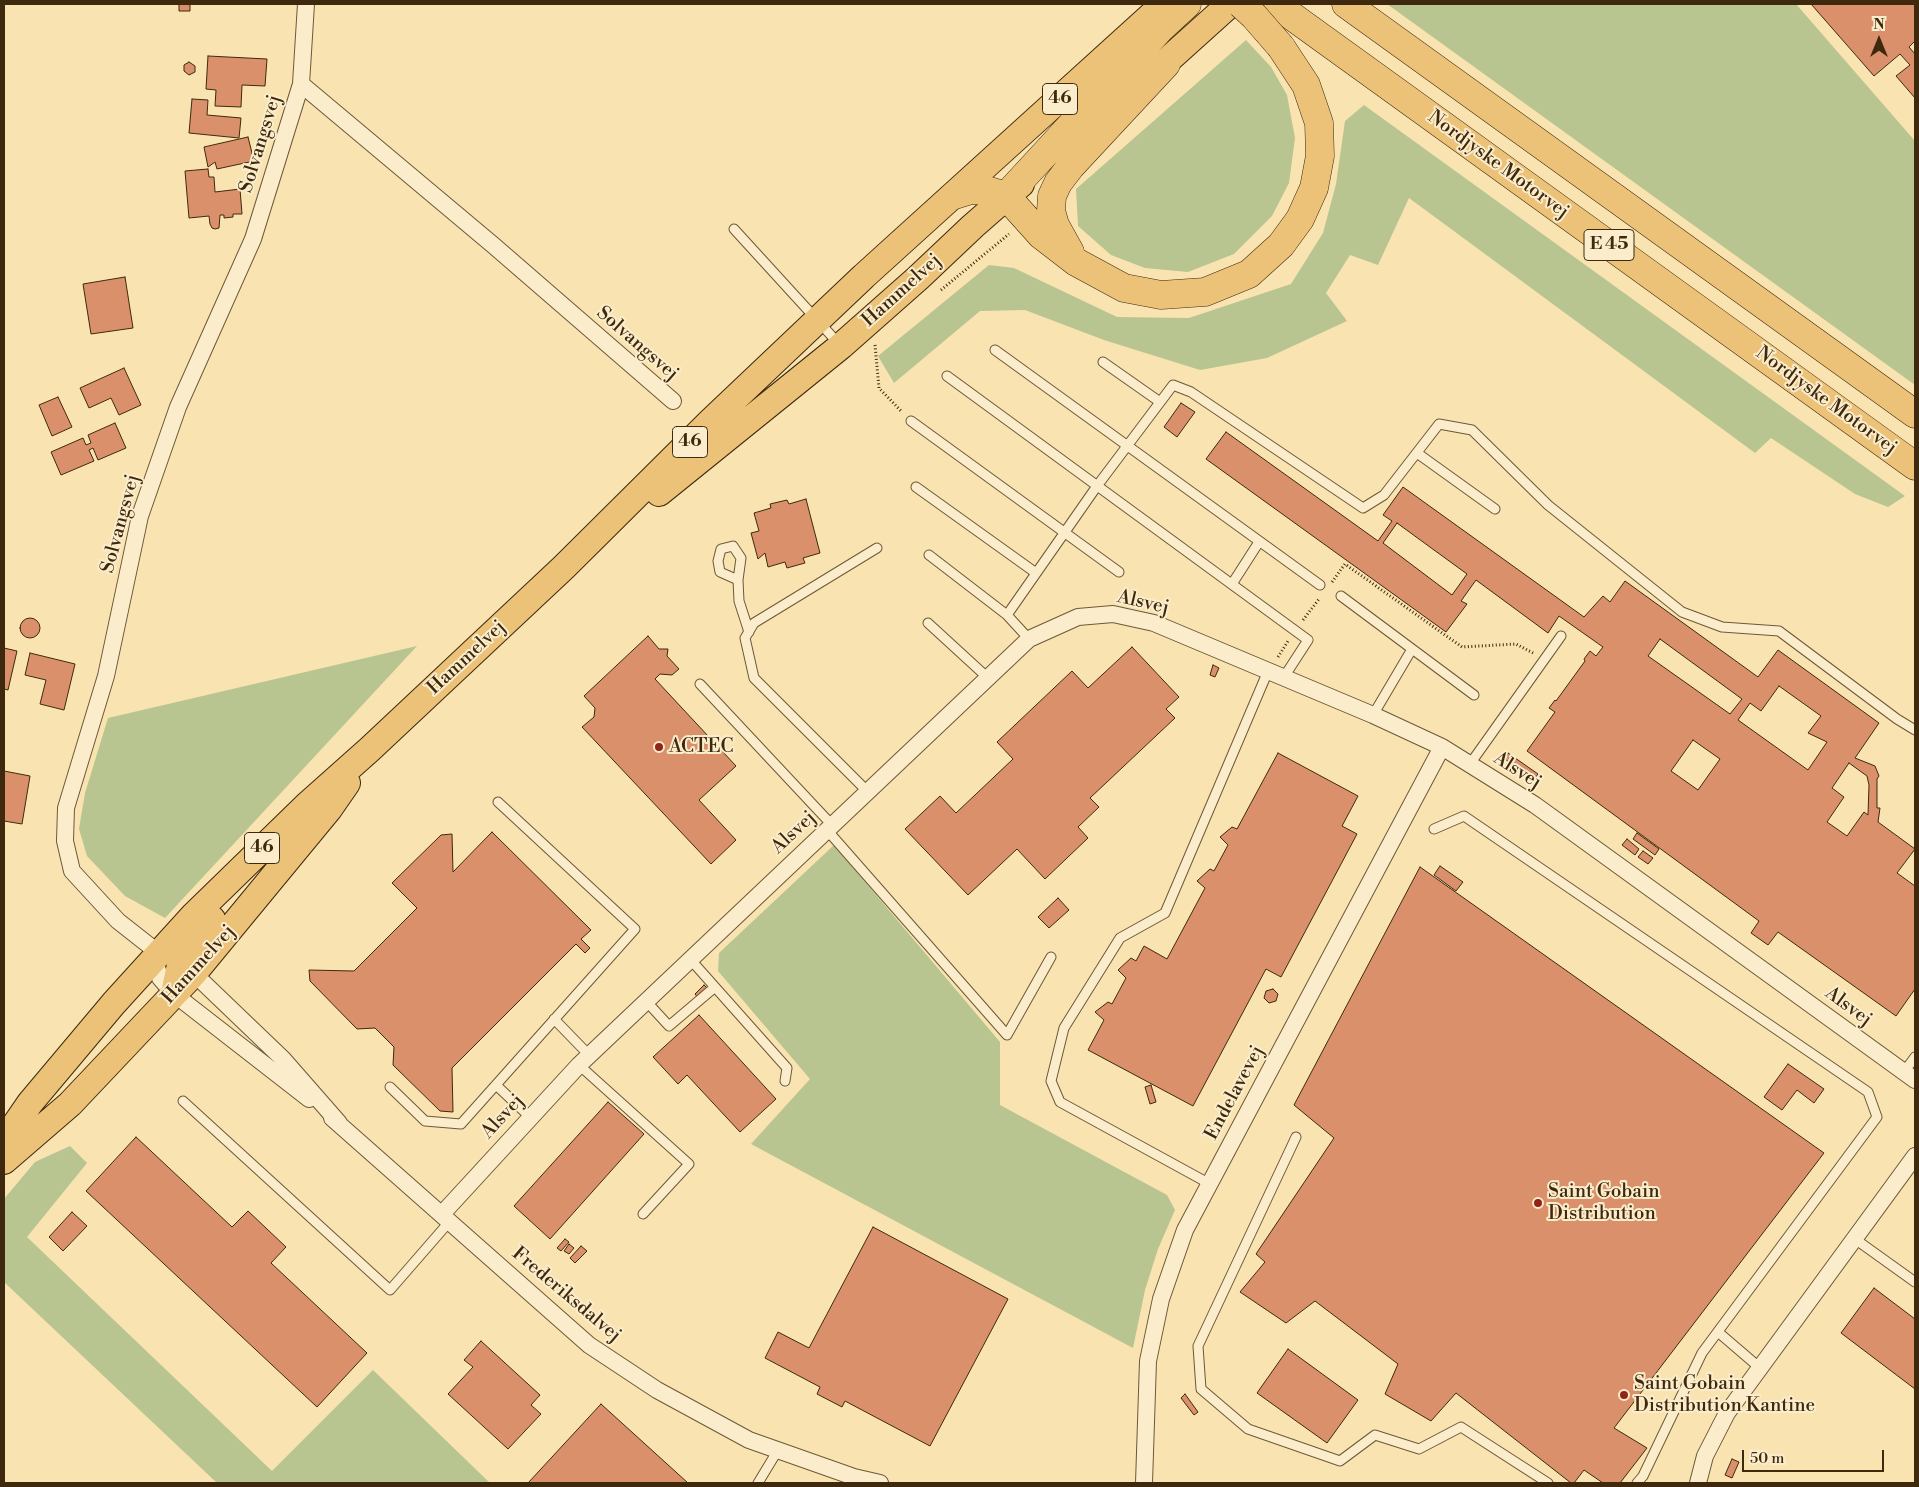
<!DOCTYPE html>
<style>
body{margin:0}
#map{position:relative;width:1919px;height:1487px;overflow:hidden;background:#f9e3b1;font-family:"Libre Bodoni",serif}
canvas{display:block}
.frame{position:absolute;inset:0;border:5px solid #3e290e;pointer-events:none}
.north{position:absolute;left:1854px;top:15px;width:50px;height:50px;-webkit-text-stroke:4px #fbedcc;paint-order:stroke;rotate:0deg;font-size:14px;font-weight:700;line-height:20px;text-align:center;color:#3e290e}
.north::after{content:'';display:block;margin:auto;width:18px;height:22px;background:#3e290e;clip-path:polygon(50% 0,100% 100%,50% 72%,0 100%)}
.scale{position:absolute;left:1742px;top:1450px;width:142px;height:22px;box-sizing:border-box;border:2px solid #3e290e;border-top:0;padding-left:6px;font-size:15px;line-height:18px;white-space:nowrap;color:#3e290e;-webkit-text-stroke:4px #fbedcc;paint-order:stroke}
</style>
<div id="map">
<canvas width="1919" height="1487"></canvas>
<div class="frame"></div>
<div class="north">N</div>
<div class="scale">50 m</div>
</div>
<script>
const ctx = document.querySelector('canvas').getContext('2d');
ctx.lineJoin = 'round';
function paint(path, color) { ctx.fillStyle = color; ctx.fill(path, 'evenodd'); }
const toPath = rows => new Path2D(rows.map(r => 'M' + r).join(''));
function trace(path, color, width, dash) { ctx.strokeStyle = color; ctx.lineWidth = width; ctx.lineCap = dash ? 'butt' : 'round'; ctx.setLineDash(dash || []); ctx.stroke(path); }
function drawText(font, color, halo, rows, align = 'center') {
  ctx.font = font + ' "Libre Bodoni",serif'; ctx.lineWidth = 4; ctx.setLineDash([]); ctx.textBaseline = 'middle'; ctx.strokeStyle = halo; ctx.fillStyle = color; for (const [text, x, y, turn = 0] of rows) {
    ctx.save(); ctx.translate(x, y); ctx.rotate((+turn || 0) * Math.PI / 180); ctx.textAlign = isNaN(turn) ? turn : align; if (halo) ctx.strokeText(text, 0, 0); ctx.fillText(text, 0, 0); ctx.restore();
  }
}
paint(toPath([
 [1387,4,1796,4,1915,141,1915,385],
 [1246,40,1271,67,1287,95,1295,138,1289,183,1272,216,1234,254,1188,272,1145,268,1111,255,1078,226,1076,189],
 [1364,105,1905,496,1888,507,1855,494,1771,438,1755,453,1409,198,1378,265,1350,255,1326,293,1347,321,1267,358,1200,370,1104,340,1025,310,980,311,894,383,878,356,989,265,1014,268,1117,317,1189,318,1291,284,1323,233,1336,184,1345,121],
 [417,646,165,918,125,896,87,856,79,829,85,793,108,718],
 [834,845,1000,1042,1000,1105,1167,1195,1175,1210,1158,1249,1145,1290,1133,1348,751,1144,810,1079,718,971,719,953],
 [70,1146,87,1163,27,1237,272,1471,373,1370,490,1483,217,1483,4,1282,4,1199,35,1162]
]), '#b8c591');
const building = toPath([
 [179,4,190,4,190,11,179,11,179,4],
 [1811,4,1915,4,1915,41,1909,47,1915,54,1915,98,1896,76,1910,65,1900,54,1874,76,1811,4],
 [208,56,267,59,265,86,242,85,241,107,215,106,216,90,206,89,208,56],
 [189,62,195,66,195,72,189,75,184,71,184,65,189,62],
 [192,99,208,100,207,115,241,118,239,138,189,133,192,99],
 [248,137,254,161,217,169,215,162,208,167,204,147,248,137],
 [208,169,209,177,214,177,215,192,240,189,242,214,233,214,233,217,224,218,224,215,220,215,219,228,215,229,212,228,210,224,209,216,189,218,185,171,208,169],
 [125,277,133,328,91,334,83,284,125,277],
 [124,368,141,405,119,415,111,398,89,408,80,388,124,368],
 [58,397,72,427,52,436,39,405,58,397],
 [1181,403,1195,412,1177,437,1164,427,1181,403],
 [115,423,126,448,98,460,93,448,89,450,94,461,61,475,51,452,83,438,86,445,91,443,88,435,115,423],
 [1226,432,1378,541,1392,521,1383,515,1403,487,1584,617,1603,596,1610,602,1625,581,1758,677,1778,650,1879,723,1855,758,1875,766,1879,776,1877,779,1877,808,1880,808,1878,822,1915,849,1897,873,1915,886,1915,989,1896,1016,1778,932,1768,945,1751,933,1759,921,1527,751,1555,712,1549,708,1555,700,1556,701,1585,661,1584,659,1590,651,1596,656,1603,647,1559,616,1548,633,1476,580,1461,601,1467,604,1446,632,1206,459,1226,432],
 [1397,523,1467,574,1452,595,1383,543,1397,523],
 [1660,639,1742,699,1730,714,1648,656,1660,639],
 [1779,686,1821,716,1808,733,1827,742,1808,770,1738,720,1750,703,1761,711,1779,686],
 [1693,740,1720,759,1698,790,1671,771,1693,740],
 [1849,763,1867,776,1869,785,1868,815,1864,812,1847,836,1827,822,1844,797,1832,788,1849,763],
 [806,499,820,553,803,558,805,563,787,568,785,562,768,567,765,553,758,559,751,533,759,531,754,513,771,508,770,504,787,500,789,504,806,499],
 '20 628a10 10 0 1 1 20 0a10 10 0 1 1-20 0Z',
 [648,636,659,649,668,649,667,656,679,669,672,675,660,674,655,679,736,766,699,800,736,840,711,864,582,727,594,717,595,708,584,696,648,636],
 [1132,647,1179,697,1166,709,1175,718,1090,798,1099,807,1078,827,1088,838,1045,879,1017,849,968,895,905,829,940,796,956,813,1013,759,997,742,1072,671,1088,688,1132,647],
 [4,648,17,651,8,690,4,689,4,648],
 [30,653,75,664,64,710,40,704,46,680,25,675,30,653],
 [1213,665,1219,668,1215,677,1210,675,1213,665],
 [1278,753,1358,796,1342,826,1357,834,1281,977,1266,969,1193,1106,1088,1050,1104,1020,1095,1012,1108,1002,1112,1004,1126,978,1118,970,1131,958,1136,961,1144,946,1167,959,1205,888,1197,881,1210,869,1214,871,1228,845,1220,837,1232,827,1237,829,1278,753],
 [1508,753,1538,774,1534,780,1505,759,1508,753],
 [4,771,30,776,22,824,4,821,4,771],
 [492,832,591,930,581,939,590,948,585,953,576,944,452,1068,453,1112,440,1111,393,1065,394,1047,375,1028,357,1029,310,981,309,970,354,971,417,908,392,883,441,835,452,834,453,872,492,832],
 [1637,833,1659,849,1655,855,1633,839,1637,833],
 [1627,839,1639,849,1635,855,1622,845,1627,839],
 [1643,851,1653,858,1648,864,1638,857,1643,851],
 [1440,866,1463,882,1456,891,1434,875,1440,866],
 [1420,867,1824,1153,1614,1428,1647,1448,1620,1483,1603,1483,1584,1470,1574,1483,1571,1483,1456,1393,1431,1421,1385,1394,1398,1364,1315,1301,1286,1323,1240,1292,1265,1262,1256,1254,1334,1138,1294,1105,1420,867],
 [1058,898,1069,910,1049,928,1038,917,1058,898],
 [704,985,709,990,699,999,695,994,704,985],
 [1273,989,1278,994,1276,1001,1269,1003,1264,998,1266,991,1273,989],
 [699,1015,776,1099,740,1132,687,1075,678,1084,653,1057,699,1015],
 [1788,1064,1824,1089,1814,1103,1797,1090,1782,1110,1764,1097,1788,1064],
 [1151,1085,1156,1102,1150,1104,1145,1087,1151,1085],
 [608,1102,644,1134,550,1239,514,1206,608,1102],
 [136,1137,232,1227,248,1211,286,1247,271,1263,367,1353,317,1407,86,1191,136,1137],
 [72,1212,87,1226,63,1251,49,1237,72,1212],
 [873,1227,1008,1299,930,1446,845,1401,842,1407,817,1394,820,1387,765,1358,778,1332,809,1348,873,1227],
 [565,1239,569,1242,561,1251,557,1248,565,1239],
 [569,1244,574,1248,569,1254,564,1251,569,1244],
 [581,1246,587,1251,575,1263,570,1258,581,1246],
 [1874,1288,1915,1319,1915,1389,1841,1333,1874,1288],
 [481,1341,540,1395,531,1405,541,1414,508,1449,448,1394,473,1367,464,1360,481,1341],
 [1288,1349,1358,1400,1327,1443,1257,1393,1288,1349],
 [1185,1394,1198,1412,1194,1415,1181,1398,1185,1394],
 [601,1404,688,1483,528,1483,601,1404],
 [1732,1459,1739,1462,1732,1478,1725,1475,1732,1459]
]);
paint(building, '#da906a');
trace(building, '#3e290e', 1);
const service = toPath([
 [734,229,839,344],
 [995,350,1320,585],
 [1103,362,1160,402],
 [947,376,1308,640,1284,677],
 [911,421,1119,572],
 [1417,453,1495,509],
 [916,487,1036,573],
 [929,555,1007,615],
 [738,580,720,572,718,561,721,549,733,546,741,558,738,580,739,601,749,632],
 [1232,584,1259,542],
 [1341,596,1474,695],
 [928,623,988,678],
 [1029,639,1007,615,1097,486,1173,385,1191,392,1363,508,1384,495,1439,424,1472,430,1548,505,1682,612,1722,627,1779,631,1897,719,1915,730],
 [700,684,832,825],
 [1373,715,1412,649],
 [1470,764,1561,636],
 [868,792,754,678,745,638,754,623,877,548],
 [1434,829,1464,816,1868,1092,1877,1117,1702,1353,1643,1476,1637,1483],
 [827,830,1007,1035,1051,957],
 [690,959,787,1068,785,1081],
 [646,1001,669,1026,715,987],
 [554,1019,589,1055],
 [579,1065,689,1164,643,1214],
 [1904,1072,1915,1057],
 [496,1085,530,1117],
 [390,1087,425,1121,461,1124,635,929,498,802],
 [183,1101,390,1290,450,1221],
 [1296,1137,1198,1346,1201,1389,1248,1429,1340,1461,1375,1435,1419,1449,1461,1427,1548,1483],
 [1210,1184,1060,1102,1051,1081,1064,1028,1120,938,1165,913,1268,671],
 [1855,1239,1915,1282],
 [1718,1332,1760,1368],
 [758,1483,778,1450]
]);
const minor = toPath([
 [301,84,493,245,673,401],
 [167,956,160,954,118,921,72,871,65,841,66,808,106,676,140,516,178,407,253,239,301,84,306,4],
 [155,960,160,978,174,994,309,1099],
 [187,967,283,1059,339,1123],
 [332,1118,589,1345,657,1390,749,1440,854,1477,880,1483],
 [442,1214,579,1065,1029,639,1078,617,1113,614,1154,623,1373,715,1442,747,1535,805,1915,1080],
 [1144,1483,1148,1361,1161,1299,1185,1230,1442,747],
 [1698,1483,1705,1456,1727,1413,1915,1156]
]);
const primary = toPath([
 [1149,77,1230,4],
 [659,493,841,346,918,278,973,226,1021,184],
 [174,994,181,960,212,919],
 [4,1141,30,1103,114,1003,194,915,306,806,370,749,564,567,709,423,864,276,1164,4],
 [4,1161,70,1104,193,974,329,809,347,783]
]);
const motorway = toPath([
 [1275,4,1915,466],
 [1346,4,1915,414],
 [955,195,971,190,990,191,1006,196,1041,235,1076,262,1124,288,1161,295,1205,292,1249,274,1281,245,1300,219,1314,188,1320,156,1319,123,1306,85,1281,47],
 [1006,196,1160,29,1187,4],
 [1070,252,1055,225,1051,211,1052,196,1058,183,1071,166,1166,64]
]);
trace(service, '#6d5837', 11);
trace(minor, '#6d5837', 18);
trace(primary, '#3e290e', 28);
trace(motorway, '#3e290e', 29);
trace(toPath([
 [941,290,1009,234],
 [875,345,879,388,901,411],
 [1332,582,1345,564,1462,647,1516,644,1533,653],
 [1303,620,1319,599],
 [1278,657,1288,641]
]), '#3e290e', 3, [1, 2.5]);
trace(service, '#fbedcc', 9);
trace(minor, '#fbedcc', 16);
trace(primary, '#ecc278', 26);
trace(motorway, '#ecc278', 28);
const motorwayBridge = toPath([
 [1241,4,1254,16,1281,47]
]);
trace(motorwayBridge, '#3e290e', 29, []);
trace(motorwayBridge, '#ecc278', 28);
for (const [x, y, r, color] of [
 [659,747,5,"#8f2418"],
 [1538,1203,5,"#8f2418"],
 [1624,1395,5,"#8f2418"]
]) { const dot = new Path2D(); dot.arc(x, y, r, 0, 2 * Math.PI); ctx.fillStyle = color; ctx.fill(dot); trace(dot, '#fbedcc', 2); }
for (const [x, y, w] of [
 [1060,99,35],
 [1609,245,50],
 [690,442,35],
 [262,848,35]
]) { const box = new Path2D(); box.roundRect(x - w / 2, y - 15.5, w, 31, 4); ctx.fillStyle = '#fbedcc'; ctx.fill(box); trace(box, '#3e290e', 1); }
drawText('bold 18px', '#3e290e', null, [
 ["46",1060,99],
 ["E 45",1609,245],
 ["46",690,442],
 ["46",262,848]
]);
drawText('19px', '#3e290e', '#fbedcc', [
 ["Solvangsvej",261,144,-73],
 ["Nordjyske Motorvej",1498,165,36],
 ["Hammelvej",902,291,-42],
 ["Solvangsvej",637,344,41],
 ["Nordjyske Motorvej",1826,401,36],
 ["Solvangsvej",121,524,-75],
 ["Alsvej",1143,603,13],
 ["Hammelvej",467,658,-43],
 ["Alsvej",1517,771,32],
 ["Alsvej",794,833,-43],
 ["Hammelvej",199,965,-48],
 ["Alsvej",1848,1007,36],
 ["Endelavevej",1235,1093,-62],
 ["Alsvej",503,1117,-47],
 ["Frederiksdalvej",566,1295,40]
]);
drawText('19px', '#3e290e', '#fbedcc', [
 ["ACTEC",669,747],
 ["Saint Gobain",1548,1192],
 ["Distribution",1548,1214],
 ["Saint Gobain",1634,1384],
 ["Distribution Kantine",1634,1406]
], 'left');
</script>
